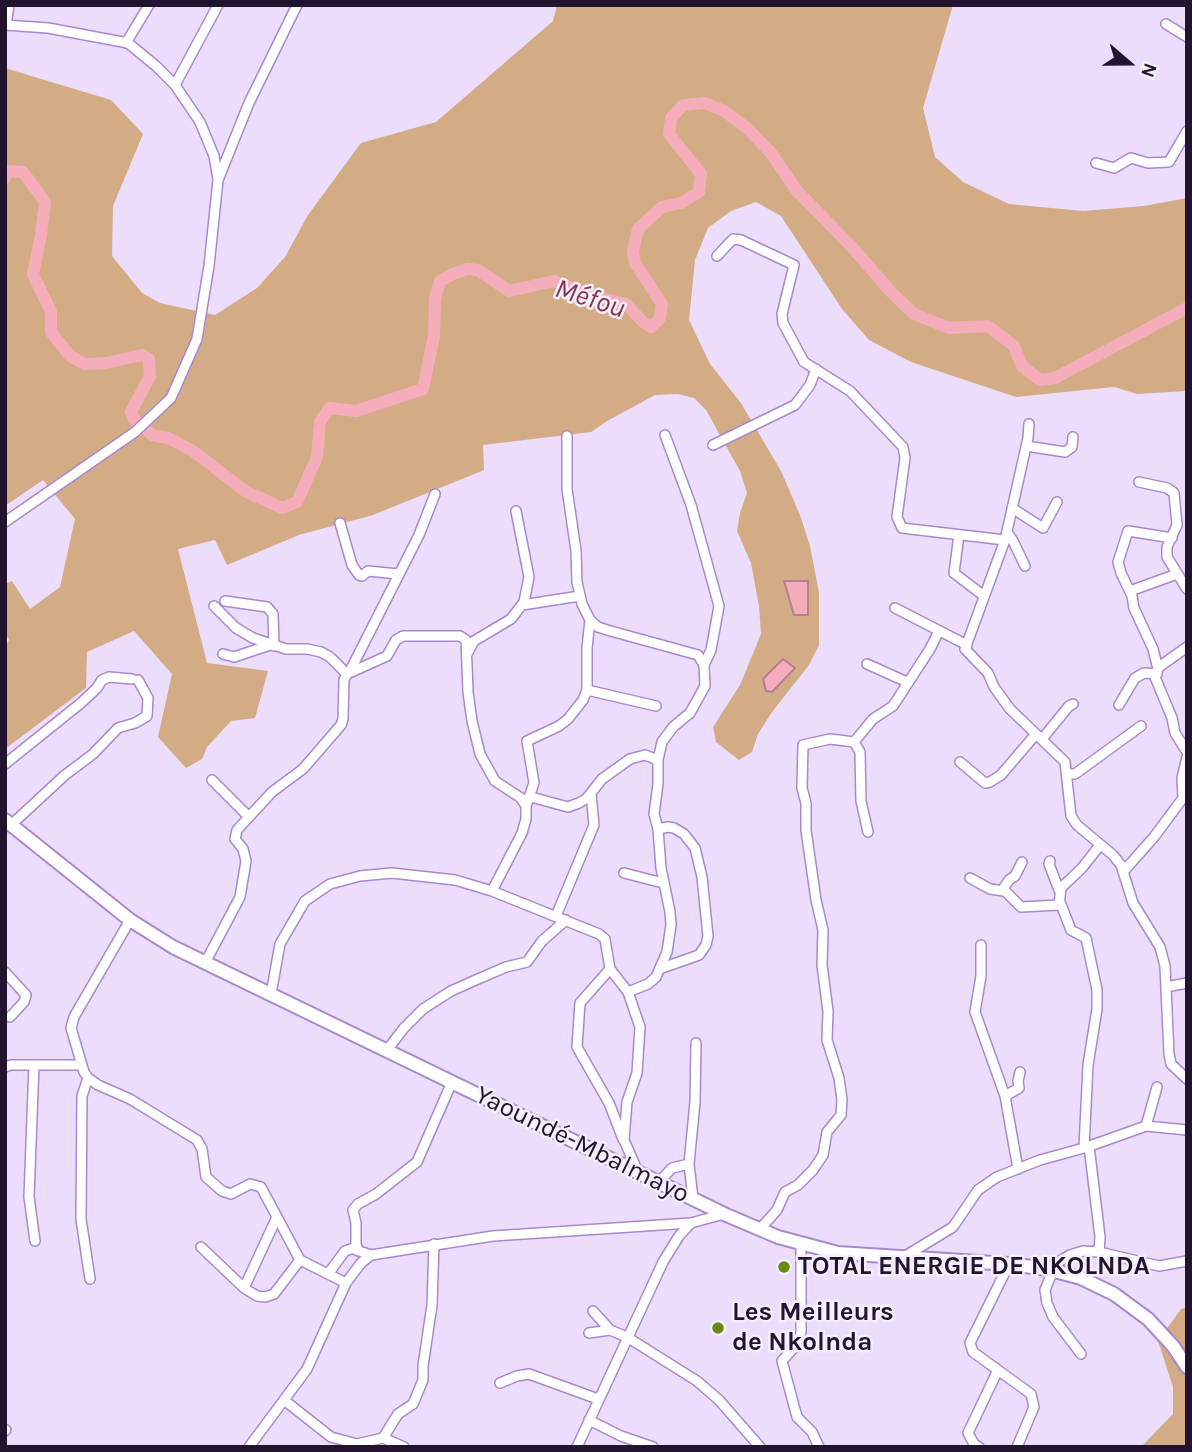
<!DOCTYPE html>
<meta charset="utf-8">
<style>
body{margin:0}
#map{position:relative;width:1192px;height:1452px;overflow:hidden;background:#ebddfb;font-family:Karla,sans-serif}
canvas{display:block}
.frame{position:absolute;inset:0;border:7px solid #22142f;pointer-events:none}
.north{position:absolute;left:1094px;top:28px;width:70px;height:70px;-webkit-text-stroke:5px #f5eefd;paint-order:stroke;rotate:110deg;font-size:19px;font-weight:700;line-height:28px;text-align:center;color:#22142f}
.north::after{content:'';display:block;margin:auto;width:24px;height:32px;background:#22142f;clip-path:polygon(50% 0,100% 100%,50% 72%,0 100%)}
</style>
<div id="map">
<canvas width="1192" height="1452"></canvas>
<div class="frame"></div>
<div class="north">N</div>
</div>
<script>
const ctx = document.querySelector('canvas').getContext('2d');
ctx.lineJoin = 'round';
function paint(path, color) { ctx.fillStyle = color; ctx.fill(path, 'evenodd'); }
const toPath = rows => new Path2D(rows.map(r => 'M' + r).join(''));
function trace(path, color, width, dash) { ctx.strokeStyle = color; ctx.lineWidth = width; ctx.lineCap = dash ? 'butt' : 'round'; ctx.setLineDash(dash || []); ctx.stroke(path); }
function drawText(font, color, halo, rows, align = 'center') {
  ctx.font = font + ' Karla,sans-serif'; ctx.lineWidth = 5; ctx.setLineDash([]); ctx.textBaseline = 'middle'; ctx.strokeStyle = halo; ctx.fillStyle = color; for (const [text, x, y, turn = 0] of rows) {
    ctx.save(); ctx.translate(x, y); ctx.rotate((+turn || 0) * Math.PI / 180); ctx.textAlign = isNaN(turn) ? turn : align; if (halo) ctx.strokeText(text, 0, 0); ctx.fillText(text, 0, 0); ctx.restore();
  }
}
paint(toPath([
 [557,5,953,5,923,108,935,157,963,182,1009,204,1083,211,1144,206,1187,198,1187,391,1137,394,1114,387,1016,397,911,362,869,340,842,309,781,216,756,202,731,211,708,228,695,260,689,320,710,364,741,403,781,471,800,515,810,546,819,593,819,645,809,665,772,712,758,734,752,752,739,760,716,742,713,727,740,685,761,634,759,606,751,563,737,531,740,513,747,493,740,471,706,410,694,398,678,394,655,395,607,421,591,432,483,445,484,470,373,515,299,535,227,565,215,540,178,549,207,663,268,671,255,718,231,721,207,747,202,759,186,768,158,737,172,674,134,631,87,652,86,688,5,749,5,647,9,640,5,632,5,584,12,581,30,609,60,587,75,519,43,480,5,506,5,68,111,100,143,134,113,206,112,256,142,293,160,303,215,315,257,288,285,257,308,215,361,143,436,122,553,21],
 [1187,1307,1187,1447,1141,1447,1173,1414,1173,1387,1158,1341,1181,1309]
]), '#d3ac85');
const water = toPath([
 [784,581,808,581,808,615,794,615,784,581],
 [783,659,795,668,772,692,766,691,763,679,783,659]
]);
paint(water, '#f6adbb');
trace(water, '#b67f91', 2);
trace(toPath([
 [5,178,8,171,23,172,45,202,41,235,33,274,51,312,51,332,70,356,85,364,106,363,142,355,149,359,150,376,131,412,134,419,152,435,168,438,193,451,245,491,282,508,297,502,317,457,320,422,329,408,356,411,423,389,434,336,435,298,440,281,453,274,468,269,478,270,509,291,554,281,589,295,626,304,643,322,651,327,660,318,662,304,635,263,633,251,638,229,662,207,681,203,699,192,701,174,669,134,671,118,683,105,705,103,724,111,747,128,771,153,797,191,851,246,892,293,914,314,949,328,988,326,1014,346,1022,366,1040,380,1055,378,1187,308]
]), '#f6adbb', 12);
const minor = toPath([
 [1166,24,1187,37],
 [5,25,48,28,128,43,156,66,175,85,200,122,214,156,218,179],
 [6,25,9,5],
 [126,43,149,5],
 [175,85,218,5],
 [1096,163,1114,168,1131,158,1148,163,1169,162,1187,131],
 [717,256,733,239,741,240,794,265,782,314,783,323,804,362,850,391,903,447,905,458,897,517,902,528,1005,540],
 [1029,424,1028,438,1005,540,965,649,988,673,994,687,1010,709,1065,762,1071,816,1077,825,1113,855,1121,865,1133,903,1160,947,1165,966,1169,1054,1171,1064,1187,1079],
 [665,435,691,505,719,606,711,650,704,665],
 [567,436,567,489,576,551,577,582,582,604,590,620,598,627,607,630,698,655,704,665,705,686,690,713,673,727,662,742,658,760,658,784,654,814,658,829,661,868,670,912,671,925,667,952,656,977,648,984,628,992],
 [713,445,795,405,810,385,816,369],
 [1026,446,1065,452,1072,447,1073,437],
 [1139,482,1167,488,1174,493,1177,525,1167,547,1167,557,1187,589],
 [1012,508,1043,528,1057,502],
 [5,522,135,432,171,398,197,339,209,266,218,180,249,103,297,5],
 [340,523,352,565,359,575,362,576,368,571,398,574],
 [1007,532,1013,541,1025,566],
 [959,535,954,573,984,596],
 [1130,591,1177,574],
 [225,601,267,607,273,614,274,646],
 [522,605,580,596],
 [214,606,236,628,253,638,286,649,307,649,321,652,330,657,347,674],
 [895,608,967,645],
 [1187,647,1159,667,1155,677,1172,718,1175,733,1187,752],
 [223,654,234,657,270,645],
 [467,654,474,641,511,619,524,602,529,577,516,511],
 [867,664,907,682],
 [1158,669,1153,649,1134,608,1132,596,1121,573,1118,562,1128,531,1172,538],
 [350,671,419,535,435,494],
 [587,690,656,706],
 [1119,705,1135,678,1144,673,1157,674],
 [1042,739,1069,706,1073,704],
 [854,742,860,752,861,801,868,832],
 [960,762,985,783,990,782,1001,775,1036,734],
 [5,764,81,703,97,688,102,680,109,677,132,679],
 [1068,774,1075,774,1141,726],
 [212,780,248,816],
 [531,797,568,807,579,803,587,798,602,779,630,759,645,755,658,760],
 [526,806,534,783,527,741,559,726,568,719,583,700,587,690,587,648,590,620],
 [11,825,65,775,93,754,118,728,135,723,147,716,148,698,138,680],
 [658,829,668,827,674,828,684,834,695,848,702,877,708,936,706,945,699,955,662,968],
 [1050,861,1049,864,1059,890],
 [1022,862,1015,876,1009,880,1003,889,1021,907,1059,905,1061,888,1082,868,1100,845],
 [1123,872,1154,837,1183,798,1182,778,1187,757],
 [624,873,663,883],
 [970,878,990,889,1004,891],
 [1060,902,1071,930,1086,938,1097,990,1097,1009,1088,1065,1084,1148],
 [556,916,594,825,591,794],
 [130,920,74,1017,71,1028,84,1072,88,1078,98,1085,130,1099,197,1140,202,1149,206,1177,222,1191,231,1194,250,1184,261,1187,300,1260,346,1283],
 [981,945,981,976,975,1012,1005,1096],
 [205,963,240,897,246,861,243,849,235,839,237,830,272,792,303,769,341,725,343,719,344,680,347,674,387,656,396,640,403,636,460,636,466,640,468,692,472,721,480,754,495,781,521,798,526,806,526,819,522,833,492,891],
 [610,969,580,1003,577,1047,609,1103,623,1139],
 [5,972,26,995,24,1002,10,1017],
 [1166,987,1187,983],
 [271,994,280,944,305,901,330,884,360,876,392,873,455,880,492,891,599,934,605,939,610,969,628,992,640,1027,637,1073,627,1102,624,1140,638,1172],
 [387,1050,404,1028,423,1009,451,991,478,979,506,967,527,962,542,941,566,920],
 [34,1065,29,1197,35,1241],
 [5,1067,11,1065,81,1065],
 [88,1078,82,1096,81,1219,90,1279],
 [1146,1126,1157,1087],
 [1089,1146,1100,1237,1099,1252],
 [1018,1169,1005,1096,1019,1088,1018,1081,1020,1072],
 [658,1183,672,1168,689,1164],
 [693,1199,689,1164,695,1102,696,1043],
 [760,1229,777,1210,785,1192,798,1185,813,1170,823,1155,827,1132,841,1115,842,1100,839,1078,827,1040,828,1011,822,965,823,930,816,900,806,830,806,803,802,788,803,745,830,739,854,742,873,719,893,706,930,649,939,631],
 [801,1244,801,1332,798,1343,782,1361,797,1417,812,1432,819,1447],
 [201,1247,244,1288,257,1296,265,1297,274,1294,300,1260],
 [371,1255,356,1250,356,1223,353,1210,358,1204,376,1194,417,1162,452,1082],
 [902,1258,953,1227,978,1190,997,1177,1040,1160,1084,1148,1146,1126,1187,1130],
 [1009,1264,970,1343,973,1352,1031,1394,1034,1407,1017,1447],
 [1047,1269,1070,1255,1083,1251,1099,1252,1159,1266,1187,1261],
 [1053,1270,1045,1290,1047,1303,1053,1317,1081,1354],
 [328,1274,345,1251,357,1247],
 [244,1288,277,1217],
 [593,1311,610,1330,627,1337,697,1381,719,1400,760,1447],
 [589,1333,610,1330],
 [500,1383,517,1376,529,1374,598,1399],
 [284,1400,331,1437,357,1444,383,1438,404,1447],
 [589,1420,621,1436,653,1447],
 [5,1431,6,1430],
 [383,1438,398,1414,413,1404,423,1380,423,1366,432,1305,434,1244],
 [249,1447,307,1369,346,1283,361,1263,371,1255,493,1236,691,1223,724,1214],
 [577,1447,663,1262,679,1236,691,1223],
 [979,1447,974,1444,968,1433,998,1370]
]);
const highway = toPath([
 [5,820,130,920,173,947,724,1214,778,1237,838,1253,1009,1264,1047,1269,1081,1278,1114,1294,1148,1319,1173,1346,1187,1367]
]);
trace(minor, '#aa88cd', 12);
trace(highway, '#aa88cd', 16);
trace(minor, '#fff', 9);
trace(highway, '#fff', 12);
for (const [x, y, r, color] of [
 [784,1267,7,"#678c16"],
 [718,1328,7,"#678c16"]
]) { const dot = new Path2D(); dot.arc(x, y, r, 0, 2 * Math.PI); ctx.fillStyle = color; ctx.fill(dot); trace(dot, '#f5eefd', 2.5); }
drawText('26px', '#22142f', '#f5eefd', [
 ["Yaoundé-Mbalmayo",582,1145,26]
]);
drawText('bold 26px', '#22142f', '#f5eefd', [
 ["TOTAL ENERGIE DE NKOLNDA",798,1267],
 ["Les Meilleurs",732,1313],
 ["de Nkolnda",732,1343]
], 'left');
drawText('italic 28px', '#89344b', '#f5eefd', [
 ["Méfou",590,299,18]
]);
</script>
